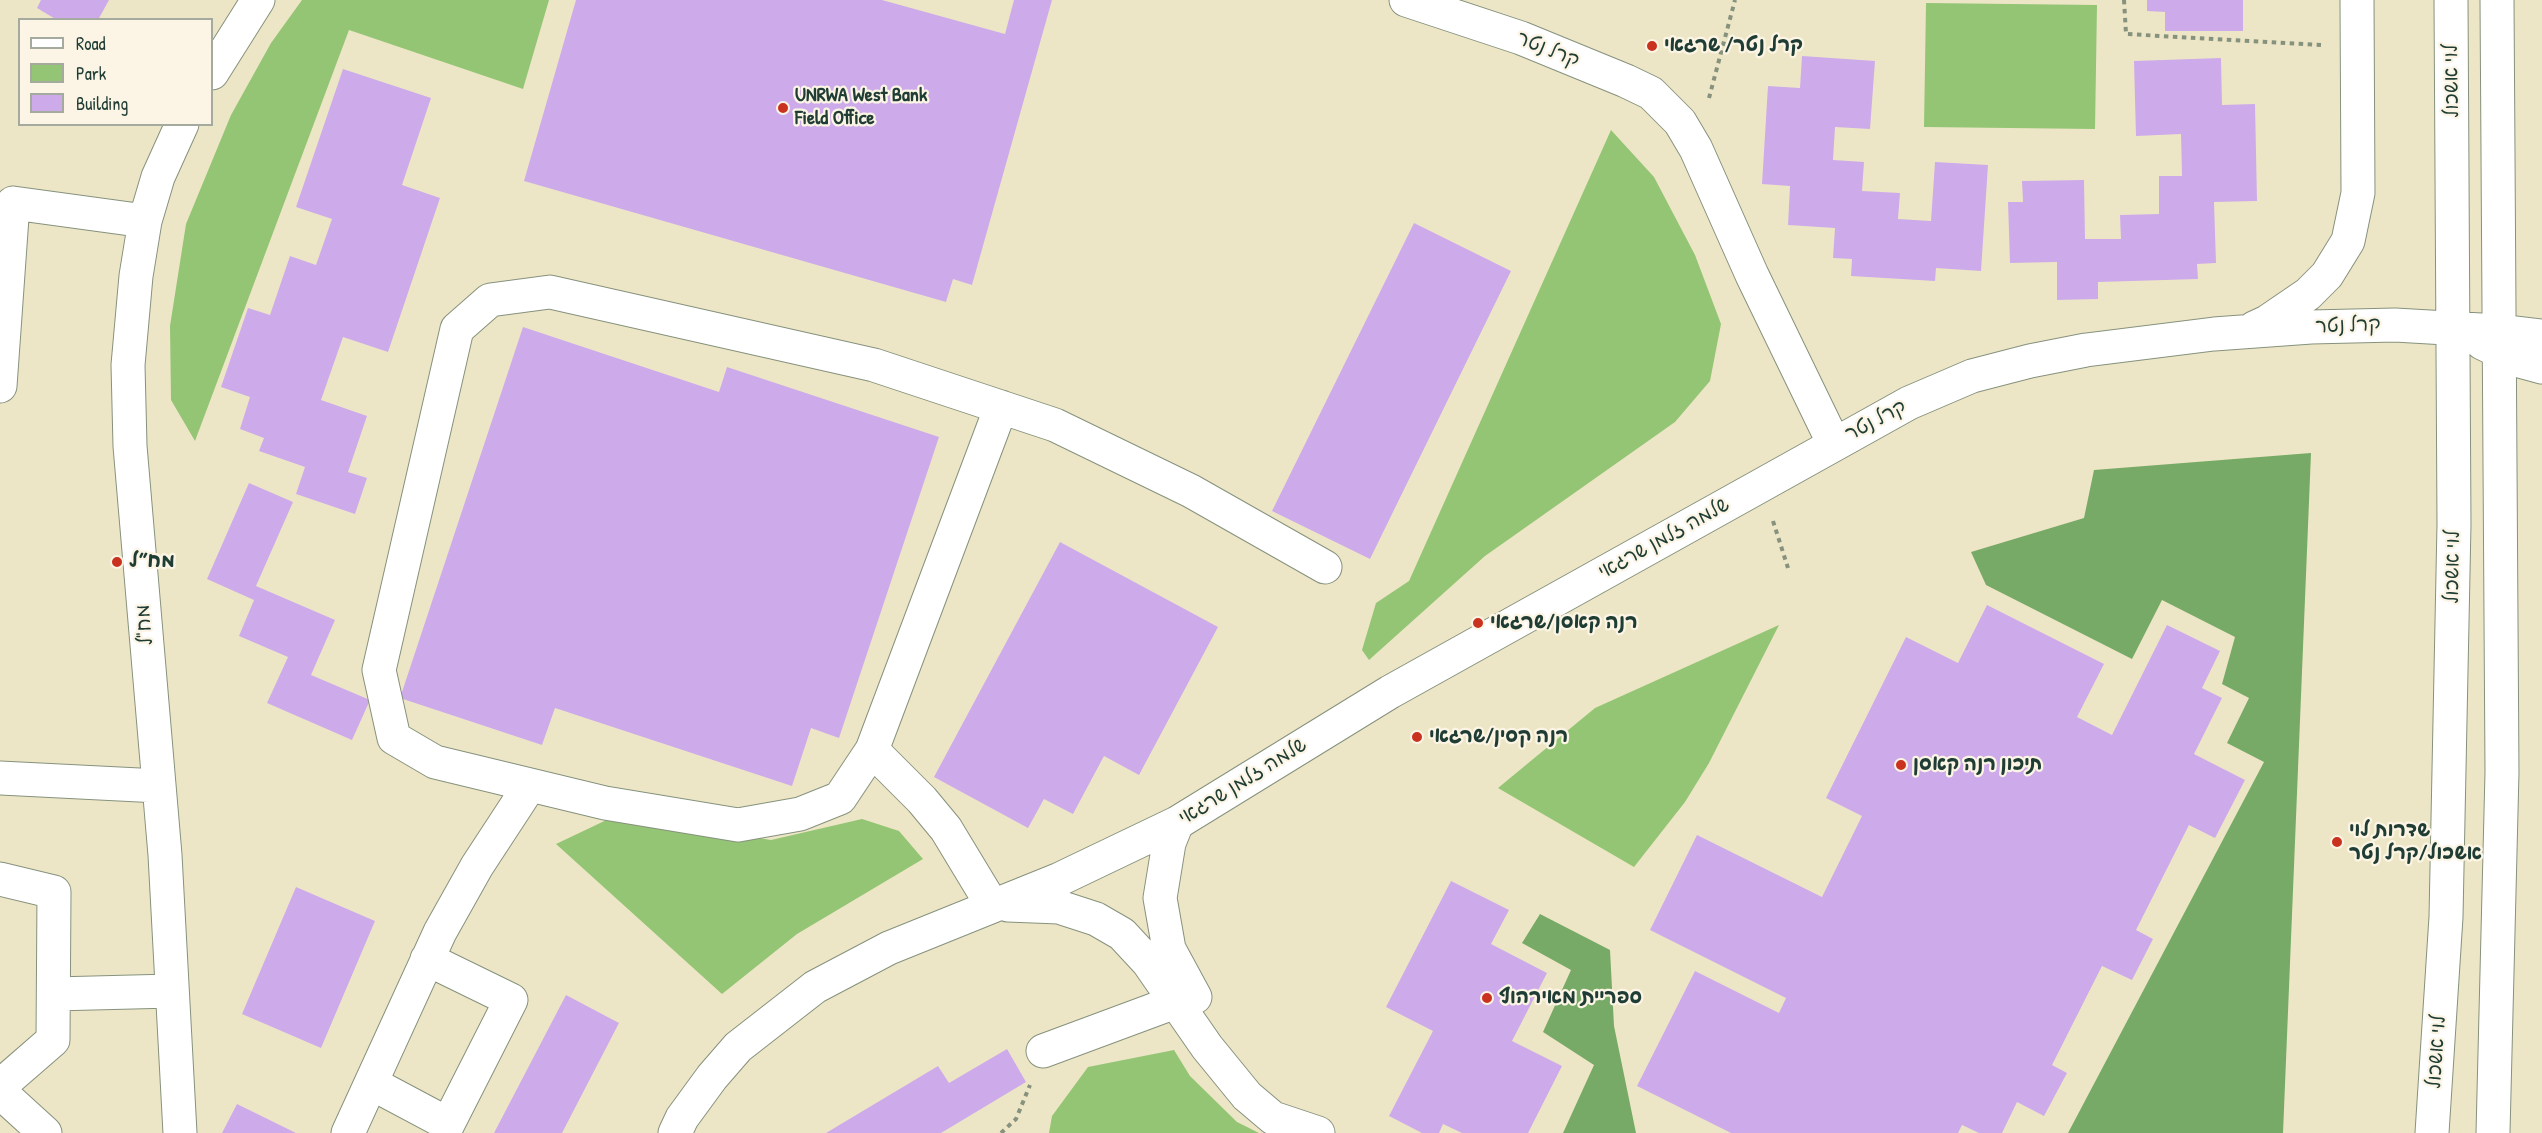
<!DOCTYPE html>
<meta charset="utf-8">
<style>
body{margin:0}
#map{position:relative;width:2542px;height:1133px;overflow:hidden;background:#ede6c6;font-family:"Patrick Hand",sans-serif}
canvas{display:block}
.legend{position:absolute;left:18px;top:18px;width:195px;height:108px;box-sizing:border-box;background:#fcf5e5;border:2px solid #a4ab9e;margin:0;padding:8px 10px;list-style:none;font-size:18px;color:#1f3d34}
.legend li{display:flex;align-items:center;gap:12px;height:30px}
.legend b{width:30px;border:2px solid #a4ab9e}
</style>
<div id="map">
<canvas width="2542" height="1133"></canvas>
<ul class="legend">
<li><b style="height:8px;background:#fff"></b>Road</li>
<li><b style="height:16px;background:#94c575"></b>Park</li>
<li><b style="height:16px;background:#cdabea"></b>Building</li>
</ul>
</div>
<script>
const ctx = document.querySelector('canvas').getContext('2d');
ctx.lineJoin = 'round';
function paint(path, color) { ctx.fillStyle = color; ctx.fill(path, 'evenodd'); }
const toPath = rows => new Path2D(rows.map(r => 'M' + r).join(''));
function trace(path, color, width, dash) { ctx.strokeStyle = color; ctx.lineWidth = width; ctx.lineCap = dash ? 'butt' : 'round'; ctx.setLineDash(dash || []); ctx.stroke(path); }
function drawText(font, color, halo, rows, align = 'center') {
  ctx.font = font + ' "Patrick Hand","Playpen Sans Hebrew",sans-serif'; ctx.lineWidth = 4.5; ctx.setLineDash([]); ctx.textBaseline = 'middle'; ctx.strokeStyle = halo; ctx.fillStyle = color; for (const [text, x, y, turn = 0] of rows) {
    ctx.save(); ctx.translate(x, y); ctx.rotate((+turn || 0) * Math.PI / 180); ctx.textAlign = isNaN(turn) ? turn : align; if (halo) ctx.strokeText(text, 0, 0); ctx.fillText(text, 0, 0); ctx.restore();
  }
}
paint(toPath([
 [302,0,549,0,523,89,349,30,195,441,171,400,170,326,186,224,231,115,271,43],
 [1926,3,2097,5,2095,129,1924,127],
 [1611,130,1654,177,1695,255,1721,324,1710,381,1675,422,1485,556,1369,660,1362,650,1376,603,1409,581],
 [1779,625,1709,763,1685,802,1634,867,1498,788,1595,708],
 [617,815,771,840,862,819,899,831,923,859,797,934,722,994,556,844],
 [1174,1050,1190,1076,1237,1122,1259,1133,1049,1133,1052,1116,1088,1067]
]), '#94c575');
paint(toPath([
 [2311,453,2283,1133,2068,1133,2264,762,2227,743,2249,698,2222,684,2235,637,2162,600,2132,659,1986,585,1971,552,2084,518,2094,470],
 [1540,914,1610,950,1614,1026,1636,1133,1563,1133,1594,1065,1543,1032,1571,970,1522,943]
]), '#7a6');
paint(toPath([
 [41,0,109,0,98,20,57,20,37,8],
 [576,0,882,0,1005,34,1014,0,1052,0,972,285,953,279,946,302,524,181],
 [2147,0,2243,0,2243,31,2165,31,2165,12,2147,11],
 [1802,56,1875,61,1870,129,1835,127,1833,160,1864,162,1862,191,1900,193,1898,219,1931,221,1935,162,1988,165,1981,271,1936,268,1935,281,1851,276,1852,259,1833,258,1835,228,1788,225,1790,186,1762,184,1768,86,1800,88],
 [2221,58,2222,105,2255,104,2257,201,2214,202,2216,263,2197,264,2198,279,2098,282,2098,299,2057,300,2057,262,2010,263,2008,202,2023,202,2022,181,2084,180,2085,239,2121,239,2120,215,2159,214,2159,176,2182,176,2181,134,2136,136,2134,61],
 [343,69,431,98,402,185,440,198,388,352,343,337,321,400,367,416,348,472,367,478,355,514,296,494,305,467,259,451,264,438,240,429,250,397,221,387,248,308,270,315,290,256,316,265,332,219,296,207],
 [1414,223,1511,271,1370,559,1272,511],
 [523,327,719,392,727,367,939,437,839,738,811,728,792,786,555,708,542,745,400,698],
 [249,483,293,502,256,586,335,620,311,675,370,700,352,740,267,703,288,657,239,636,254,600,207,579],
 [1060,542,1218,627,1139,775,1104,756,1073,814,1044,799,1028,828,934,777],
 [1987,605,2104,664,2077,717,2112,735,2167,625,2220,651,2202,688,2222,698,2194,754,2245,780,2215,838,2189,825,2136,930,2153,939,2132,980,2102,966,2052,1065,2067,1073,2044,1116,2017,1102,2002,1133,1979,1133,1962,1125,1958,1133,1731,1133,1637,1086,1695,971,1779,1013,1786,998,1650,930,1697,835,1822,897,1862,816,1826,798,1906,637,1958,663],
 [1451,881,1509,910,1491,944,1547,973,1512,1041,1562,1066,1528,1133,1462,1133,1443,1124,1439,1133,1422,1133,1389,1116,1433,1031,1386,1007],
 [296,887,375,921,321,1048,242,1014],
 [566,995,619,1023,562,1133,494,1133],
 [1007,1049,1026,1082,941,1133,826,1133,938,1066,949,1083],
 [237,1104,296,1133,222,1133]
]), '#cdabea');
const minor = toPath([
 [1406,0,1521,38,1626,81,1651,93,1680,122,1696,149,1752,275,1834,444],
 [212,73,258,0],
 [2254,328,2267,322,2308,294,2327,275,2348,241,2358,193,2357,0],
 [2482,343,2520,361,2542,367],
 [0,386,13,203,145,221],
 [1001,407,872,750,840,798,800,814,738,825,605,803,435,762,394,738,379,670,457,329,490,300,550,292,874,365,1055,425,1191,491,1325,567],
 [872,750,922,800,946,829,992,905],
 [0,778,159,786],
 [1177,823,1169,843,1160,898,1169,949,1195,997],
 [0,879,54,892,53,1040,0,1086],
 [1008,905,1059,907,1096,919,1122,934,1148,962,1207,1047,1247,1096,1273,1118,1318,1133],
 [54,994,172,991],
 [1043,1051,1175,1002],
 [371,1083,448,1124,511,1000,427,959],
 [0,1092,45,1133],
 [180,1133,165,855,130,446,128,365,136,276,145,221,158,177,182,124],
 [348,1133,440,932,477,866,530,785],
 [675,1133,682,1118,712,1077,738,1047,815,987,889,948,1060,879,1177,823,1390,692,1909,403,1972,376,2030,361,2086,350,2214,334,2311,327,2395,325,2498,331,2542,336],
 [2432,1133,2446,917,2454,524,2451,0],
 [2493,1133,2502,772,2497,0]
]);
trace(minor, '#86927d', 35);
trace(toPath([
 [2124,0,2126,34,2321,45],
 [1709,98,1735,0],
 [1773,521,1788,568],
 [1001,1133,1016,1119,1030,1085]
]), '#86927d', 4, [4.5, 4.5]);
trace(minor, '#fff', 33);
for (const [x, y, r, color] of [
 [1652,46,6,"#c8321e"],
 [783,108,6,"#c8321e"],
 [117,562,6,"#c8321e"],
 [1478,623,6,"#c8321e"],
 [1417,737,6,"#c8321e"],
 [1901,765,6,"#c8321e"],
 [2337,842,6,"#c8321e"],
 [1487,998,6,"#c8321e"]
]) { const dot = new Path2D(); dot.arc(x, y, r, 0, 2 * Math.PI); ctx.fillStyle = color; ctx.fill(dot); trace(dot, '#fcf5e5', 2); }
drawText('bold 20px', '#1f3d34', '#fcf5e5', [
 ["קרל נטר/ שרגאי",1664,46],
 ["UNRWA West Bank",795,96],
 ["Field Office",795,119],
 ["מח״ל",129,562],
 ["רנה קאסן/שרגאי",1490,623],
 ["רנה קסין/שרגאי",1429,737],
 ["תיכון רנה קאסן",1913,765],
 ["שדרות לוי",2349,831],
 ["אשכול/קרל נטר",2349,854],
 ["ספריית מאירהוף",1499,998]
], 'left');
drawText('20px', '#1f3d34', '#fcf5e5', [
 ["קרל נטר",1548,50,22],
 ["לוי אשכול",2452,81,-91],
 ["קרל נטר",2348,326,-2],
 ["קרל נטר",1876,421,-28],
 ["שלמה זלמן שרגאי",1664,539,-29],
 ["לוי אשכול",2453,567,-89],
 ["מח\"ל",145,625,-95],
 ["שלמה זלמן שרגאי",1243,782,-32],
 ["לוי אשכול",2437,1052,-86]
]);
</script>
